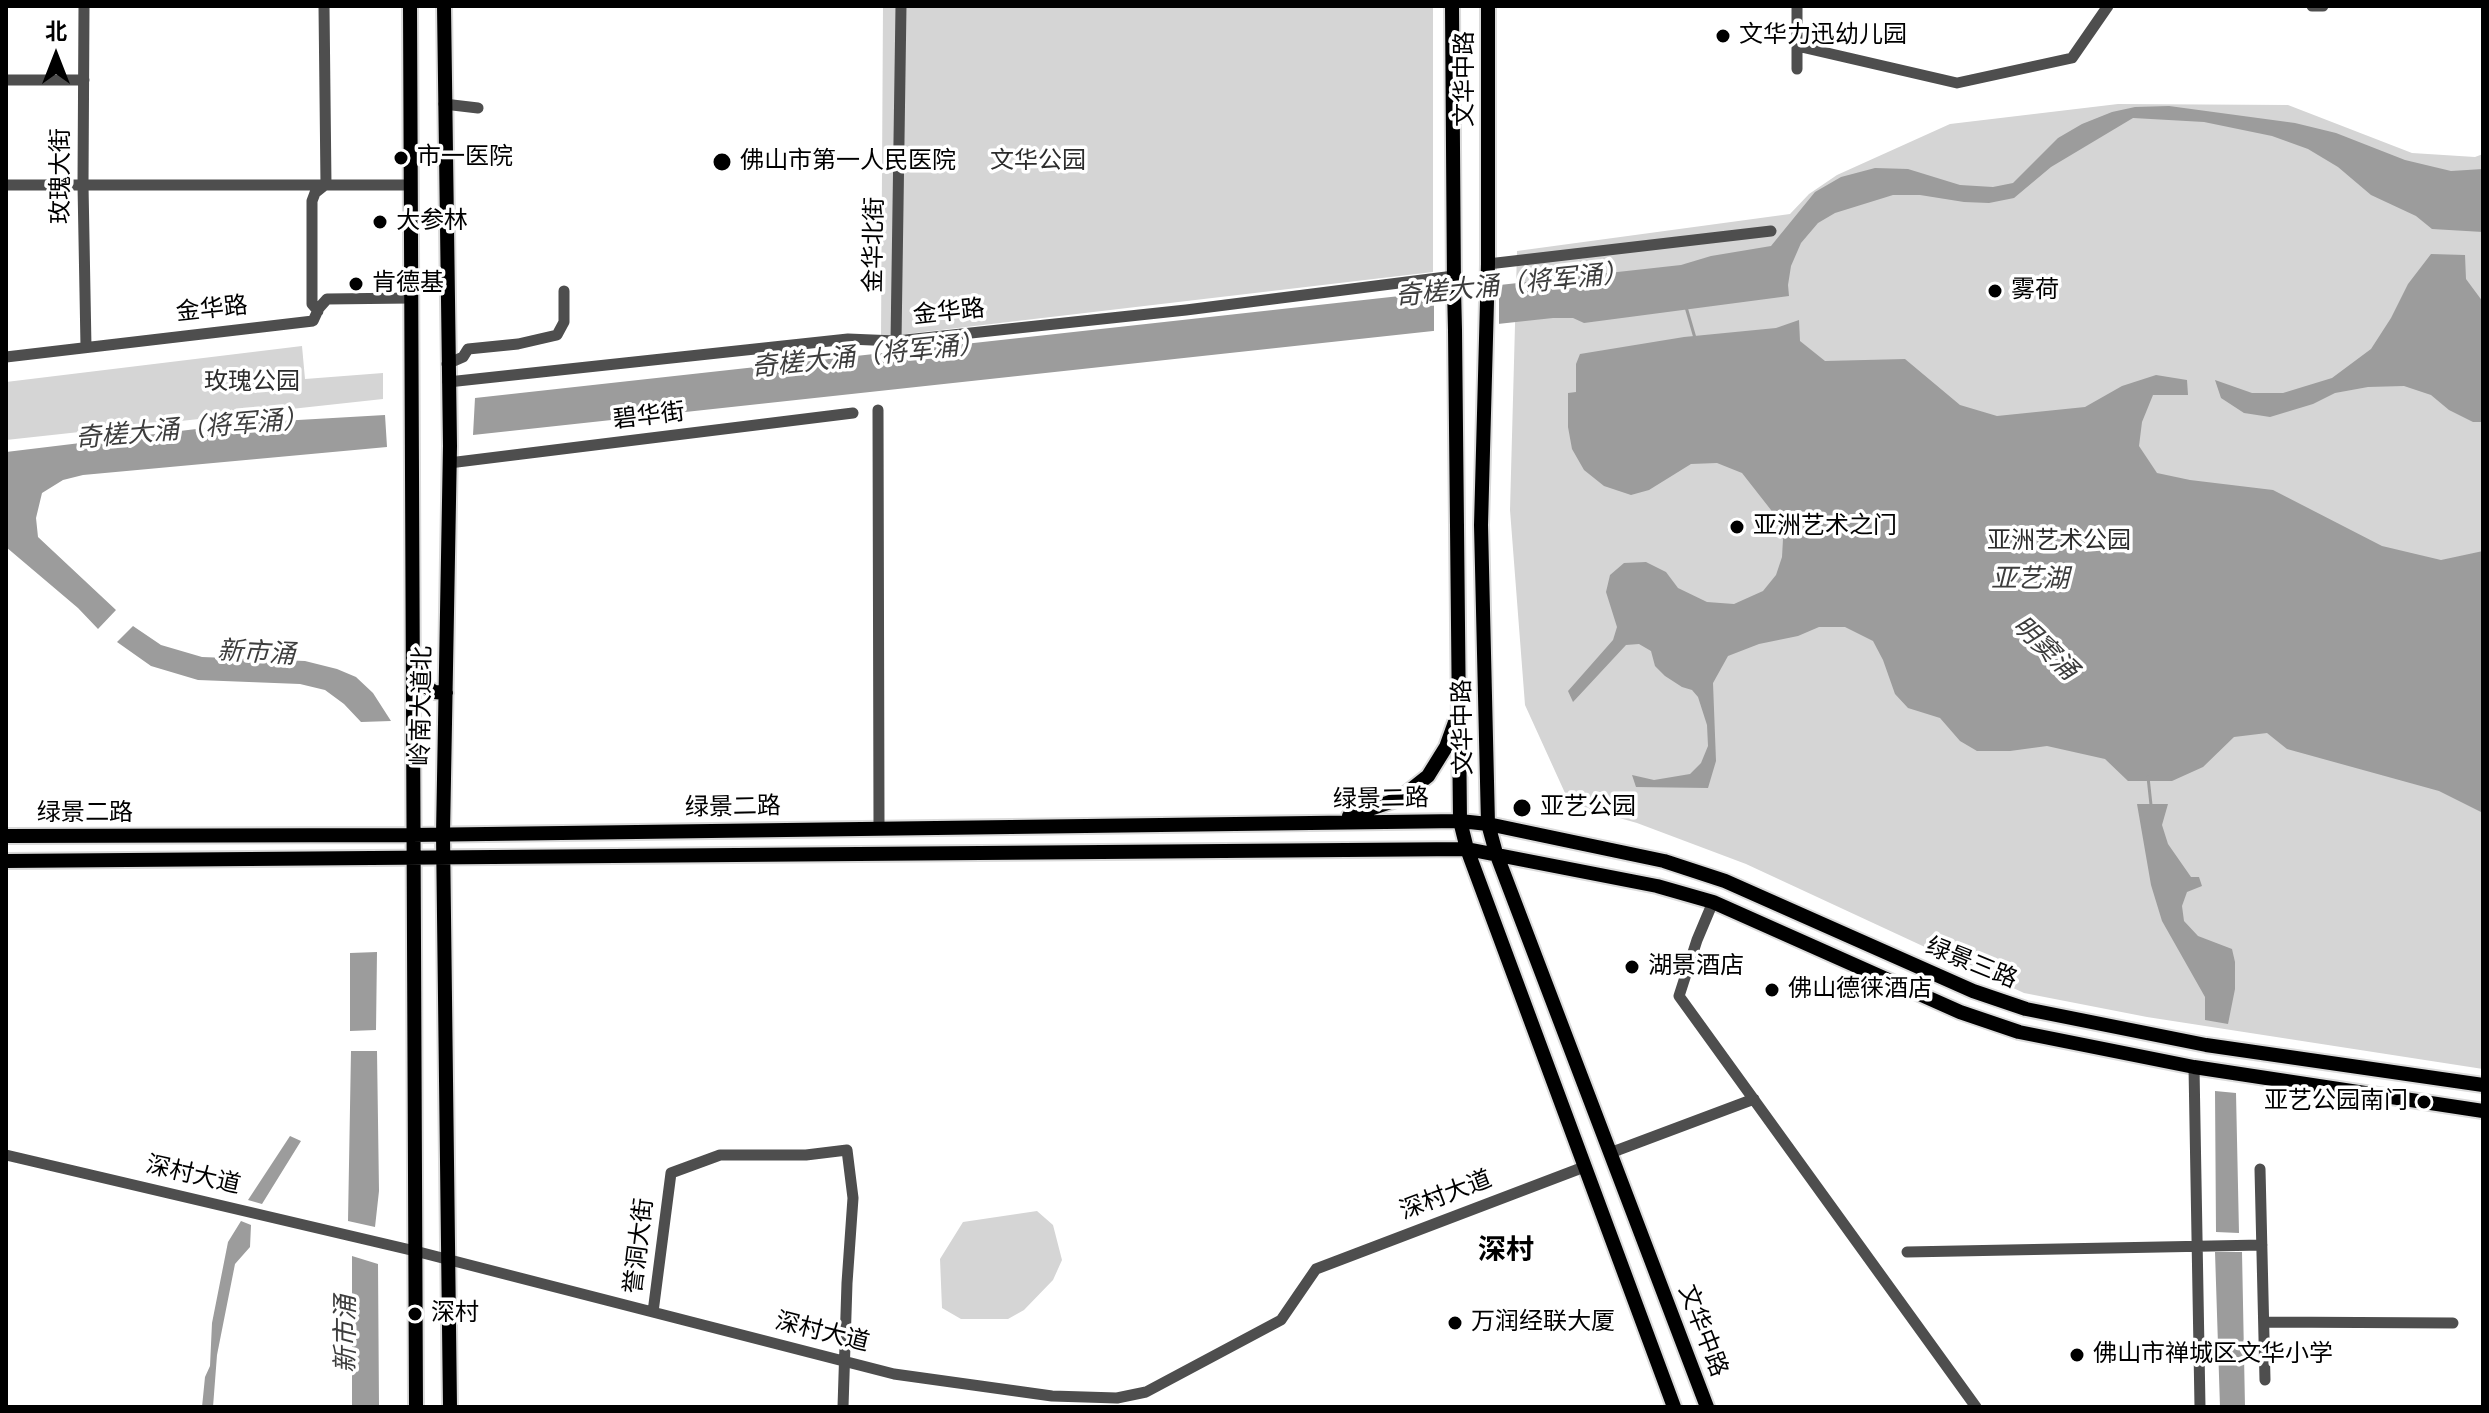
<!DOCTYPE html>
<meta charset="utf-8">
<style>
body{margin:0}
#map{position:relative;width:2489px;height:1413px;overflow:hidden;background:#fff;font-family:"DejaVu Sans","Noto Sans SC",sans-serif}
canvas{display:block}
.frame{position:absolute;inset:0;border:8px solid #000;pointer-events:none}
.north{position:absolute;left:16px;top:16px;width:80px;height:80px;-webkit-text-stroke:6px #fff;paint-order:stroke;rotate:0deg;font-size:22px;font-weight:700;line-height:32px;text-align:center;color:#000}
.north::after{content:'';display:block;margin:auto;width:28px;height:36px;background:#000;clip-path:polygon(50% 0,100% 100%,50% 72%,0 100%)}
</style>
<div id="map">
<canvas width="2489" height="1413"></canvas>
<div class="frame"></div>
<div class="north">北</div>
</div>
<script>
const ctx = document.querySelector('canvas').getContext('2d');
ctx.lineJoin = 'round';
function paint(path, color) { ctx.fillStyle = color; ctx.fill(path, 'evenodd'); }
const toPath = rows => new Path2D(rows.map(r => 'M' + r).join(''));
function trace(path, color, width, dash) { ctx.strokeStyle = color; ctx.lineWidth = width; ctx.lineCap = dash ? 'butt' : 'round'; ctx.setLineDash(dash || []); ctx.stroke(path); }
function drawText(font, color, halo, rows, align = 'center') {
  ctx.font = font + ' "DejaVu Sans","Noto Sans SC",sans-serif'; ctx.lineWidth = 7; ctx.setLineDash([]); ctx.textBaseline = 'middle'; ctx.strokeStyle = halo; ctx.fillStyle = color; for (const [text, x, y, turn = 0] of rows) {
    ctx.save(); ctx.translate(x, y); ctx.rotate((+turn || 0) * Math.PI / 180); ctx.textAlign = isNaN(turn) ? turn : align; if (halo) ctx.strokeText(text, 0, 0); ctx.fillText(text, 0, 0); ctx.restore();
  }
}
paint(toPath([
 [883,6,1433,6,1433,272,881,337],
 [2118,104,2288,105,2412,153,2475,157,2483,154,2483,1069,2147,1017,2024,993,1746,864,1637,823,1570,804,1525,705,1510,510,1517,251,1790,214,1809,194,1837,175,1950,124],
 [302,346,305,379,383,373,383,399,6,440,6,382],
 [1037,1211,1053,1225,1062,1260,1053,1280,1024,1310,1008,1319,961,1319,942,1308,940,1259,963,1222]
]), '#d5d5d5');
paint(toPath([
 [2169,106,2295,123,2336,133,2405,160,2451,171,2483,169,2483,232,2432,229,2416,216,2371,195,2338,167,2308,149,2272,136,2204,122,2133,118,2051,167,2014,198,1989,203,1964,202,1920,195,1893,195,1835,213,1818,223,1801,243,1791,266,1788,285,1789,296,1584,323,1573,318,1553,318,473,435,475,398,1681,265,1711,256,1771,246,1815,192,1841,177,1875,168,1908,169,1960,185,1993,187,2013,183,2058,138,2082,124,2112,112,2135,107],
 [2431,254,2465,255,2466,279,2483,302,2483,422,2473,422,2449,410,2431,395,2404,386,2368,387,2335,393,2313,404,2270,417,2244,413,2221,398,2215,380,2252,393,2283,393,2332,378,2371,349,2391,318,2408,284],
 [1799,320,1800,341,1825,361,1905,359,1960,405,1997,416,2085,407,2122,386,2156,375,2187,380,2188,395,2153,395,2142,422,2139,446,2157,473,2190,480,2273,490,2382,546,2441,560,2483,551,2483,813,2439,791,2287,749,2267,733,2234,737,2203,767,2172,781,2128,781,2105,759,2047,746,2010,751,1977,751,1960,741,1940,718,1908,708,1895,694,1883,660,1873,641,1845,627,1819,627,1798,636,1759,644,1728,656,1713,683,1716,761,1708,788,1636,787,1632,775,1654,780,1690,774,1701,763,1708,746,1707,725,1698,697,1692,690,1682,687,1665,676,1655,666,1651,651,1639,644,1626,645,1573,702,1568,691,1613,640,1617,627,1606,592,1610,575,1624,563,1646,562,1666,572,1678,588,1707,602,1734,604,1763,591,1776,575,1782,557,1783,539,1771,510,1742,473,1717,463,1691,464,1649,490,1631,495,1604,486,1584,470,1572,449,1568,427,1568,393,1576,392,1576,364,1580,354,1684,337,1776,328],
 [385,415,387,447,83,475,63,480,42,493,36,518,38,537,116,610,98,629,78,608,6,547,6,452,246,423],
 [133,626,161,645,202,657,305,661,337,669,356,677,373,693,391,721,361,722,344,704,325,690,300,684,198,680,151,666,117,642],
 [2137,804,2168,804,2162,825,2168,844,2191,877,2199,877,2202,886,2187,892,2182,906,2184,921,2198,936,2232,949,2235,962,2235,989,2228,1024,2205,1020,2205,997,2162,921,2151,885],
 [377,952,376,1030,350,1031,350,953],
 [351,1051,377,1051,379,1191,375,1227,348,1221],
 [2215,1091,2236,1093,2239,1233,2216,1232],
 [290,1136,301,1141,262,1204,248,1200],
 [241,1221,251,1225,250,1247,235,1264,217,1355,213,1407,202,1407,205,1377,210,1366,212,1323,228,1242],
 [2215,1252,2242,1252,2245,1407,2220,1407],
 [352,1256,378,1264,379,1407,352,1407]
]), '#9c9c9c');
paint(toPath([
 [1499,284,1499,325,1434,332,1434,290]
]), '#fff');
trace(toPath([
 [1686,307,1695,338],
 [2148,777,2151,805]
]), '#9c9c9c', 3);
const major = toPath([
 [410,6,416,1407],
 [444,6,450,446,443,834,450,1407],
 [1452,6,1454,288],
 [1488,6,1488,264,1481,525,1488,824,1496,853,1707,1407],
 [1455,330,1460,821,1467,849,1674,1407],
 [414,664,427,687,434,692,446,693],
 [1349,816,1399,799,1428,776,1446,747,1455,722],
 [6,836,412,835,1460,821,1488,824,1664,861,1725,881,1973,991,2026,1009,2206,1045,2483,1085],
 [6,861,1467,849,1657,886,1713,902,1960,1012,2019,1032,2194,1067,2483,1111]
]);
trace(major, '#dbdbdb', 18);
trace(toPath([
 [84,6,83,185,86,347],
 [324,6,326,185],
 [1797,6,1797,69],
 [2312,6,2323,6],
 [1797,46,1957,83,2072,58,2108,6],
 [6,80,84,80],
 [444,104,478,108],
 [6,185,411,185],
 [1488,264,1771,231],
 [318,311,312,304,312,201,315,193,325,185],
 [896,341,901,6],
 [6,357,313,321,319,308,327,299,411,298],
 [447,364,463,357,468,349,518,344,557,335,564,322,564,291],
 [448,382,848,339,896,341,1186,310,1454,276],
 [878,410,879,827],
 [449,463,853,413],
 [1713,902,1697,940,1679,996,1976,1407],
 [2194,1067,2200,1407],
 [1610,1153,1754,1099],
 [6,1155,415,1251,894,1374,1052,1396,1117,1398,1146,1392,1281,1320,1316,1269,1584,1167],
 [2260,1169,2265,1380],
 [1907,1252,2262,1245],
 [653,1312,671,1173,720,1155,806,1155,847,1150,853,1198,847,1283,843,1407],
 [2264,1322,2453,1323]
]), '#4e4e4e', 11);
trace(major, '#000', 14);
const majorBridge = toPath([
 [1454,288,1455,330]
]);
trace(majorBridge, '#dbdbdb', 18, []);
trace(majorBridge, '#000', 14);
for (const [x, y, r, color] of [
 [1723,36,8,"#000"],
 [401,158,8,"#000"],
 [722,162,10,"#000"],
 [380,222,8,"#000"],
 [356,284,8,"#000"],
 [1995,291,8,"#000"],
 [1737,527,8,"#000"],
 [1522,808,10,"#000"],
 [1632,967,8,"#000"],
 [1772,990,8,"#000"],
 [2424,1102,8,"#000"],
 [415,1314,8,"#000"],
 [1455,1323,8,"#000"],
 [2077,1355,8,"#000"]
]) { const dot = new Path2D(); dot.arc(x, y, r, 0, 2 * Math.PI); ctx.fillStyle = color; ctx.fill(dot); trace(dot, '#fff', 3); }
drawText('24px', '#000', '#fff', [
 ["文华力迅幼儿园",1739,36],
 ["市一医院",417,158],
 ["佛山市第一人民医院",740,162],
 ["大参林",396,222],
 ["肯德基",372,284],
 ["雾荷",2011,291],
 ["亚洲艺术之门",1753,527],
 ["亚艺公园",1540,808],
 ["湖景酒店",1648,967],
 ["佛山德徕酒店",1788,990],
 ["亚艺公园南门",2408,1102,"right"],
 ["深村",431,1314],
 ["万润经联大厦",1471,1323],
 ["佛山市禅城区文华小学",2093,1355]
], 'left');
drawText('24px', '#000', '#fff', [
 ["文华中路",1466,79,-90],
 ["玫瑰大街",62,176,-90],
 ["金华北街",875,245,-89],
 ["金华路",212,310,-6],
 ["金华路",949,313,-6],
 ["碧华街",649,417,-7],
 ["岭南大道北",423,706,-89],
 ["文华中路",1464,727,-91],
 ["绿景二路",1381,800,-1],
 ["绿景二路",733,808,-1],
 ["绿景二路",85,814],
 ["绿景三路",1971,964,22],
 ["深村大道",193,1176,13],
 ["深村大道",1446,1196,-21],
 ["誉洞大街",640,1246,-83],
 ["文华中路",1702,1331,69],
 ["深村大道",822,1333,14]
]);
drawText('24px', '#2c2c2c', '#fff', [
 ["文华公园",1038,162],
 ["玫瑰公园",252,383],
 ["亚洲艺术公园",2059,542]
]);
drawText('italic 26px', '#3d3d3d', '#fff', [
 ["奇槎大涌（将军涌）",1512,286,-6],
 ["奇槎大涌（将军涌）",868,357,-6],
 ["奇槎大涌（将军涌）",192,430,-5],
 ["亚艺湖",2030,580],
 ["明窦涌",2044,649,44],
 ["新市涌",256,654,3],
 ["新市涌",347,1334,-90]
]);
drawText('bold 28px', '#000', '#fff', [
 ["深村",1506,1252]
]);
</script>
